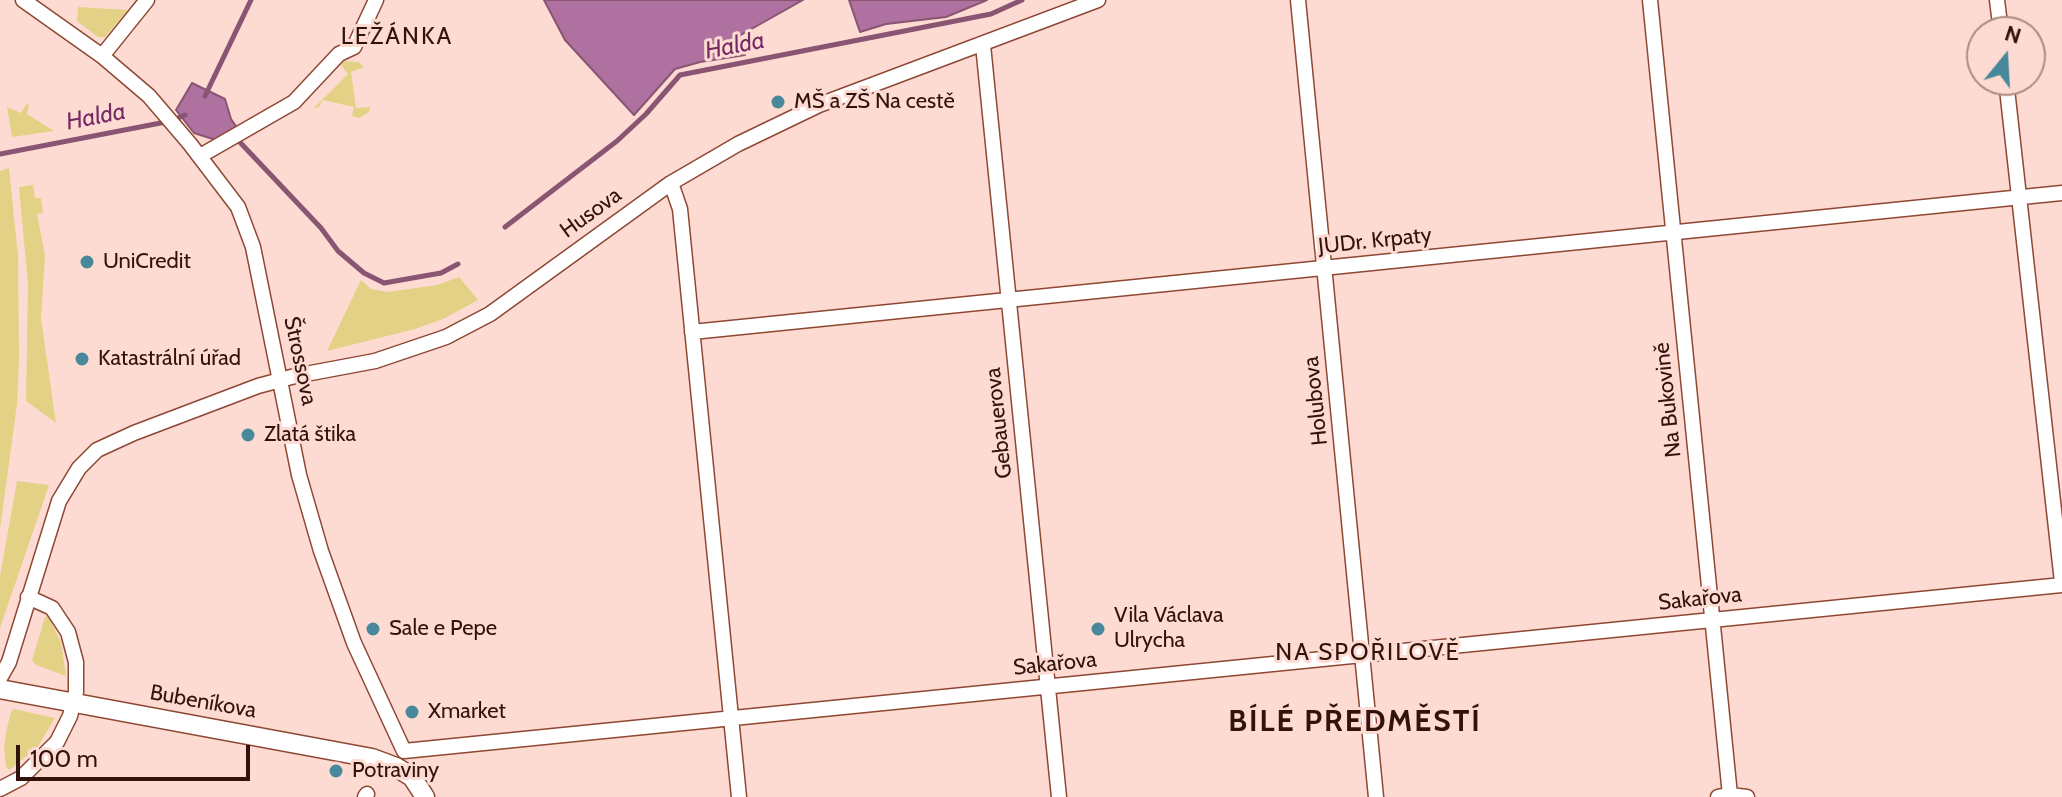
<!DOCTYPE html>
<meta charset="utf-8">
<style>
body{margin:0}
#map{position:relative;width:2062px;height:797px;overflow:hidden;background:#fedbd2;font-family:Cabin,sans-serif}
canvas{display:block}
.north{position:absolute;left:1966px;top:16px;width:80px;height:80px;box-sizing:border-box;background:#fedbd2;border:2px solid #ac8b82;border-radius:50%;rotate:18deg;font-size:22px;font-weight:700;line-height:32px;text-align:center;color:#31130b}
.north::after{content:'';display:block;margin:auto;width:28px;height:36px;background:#47899a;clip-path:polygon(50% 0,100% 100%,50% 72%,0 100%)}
.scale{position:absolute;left:16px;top:745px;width:234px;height:36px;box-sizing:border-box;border:4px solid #31130b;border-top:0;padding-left:10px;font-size:24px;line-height:28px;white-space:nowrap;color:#31130b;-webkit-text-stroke:6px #fedbd2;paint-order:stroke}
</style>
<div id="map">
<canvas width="2062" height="797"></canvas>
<div class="north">N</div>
<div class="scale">100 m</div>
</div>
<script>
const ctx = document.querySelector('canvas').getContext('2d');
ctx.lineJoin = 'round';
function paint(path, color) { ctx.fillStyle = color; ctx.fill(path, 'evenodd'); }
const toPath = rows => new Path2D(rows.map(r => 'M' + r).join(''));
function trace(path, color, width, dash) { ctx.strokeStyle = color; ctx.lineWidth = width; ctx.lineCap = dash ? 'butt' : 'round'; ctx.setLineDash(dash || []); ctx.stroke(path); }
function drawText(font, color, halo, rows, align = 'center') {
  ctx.font = font + ' Cabin,sans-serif'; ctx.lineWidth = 6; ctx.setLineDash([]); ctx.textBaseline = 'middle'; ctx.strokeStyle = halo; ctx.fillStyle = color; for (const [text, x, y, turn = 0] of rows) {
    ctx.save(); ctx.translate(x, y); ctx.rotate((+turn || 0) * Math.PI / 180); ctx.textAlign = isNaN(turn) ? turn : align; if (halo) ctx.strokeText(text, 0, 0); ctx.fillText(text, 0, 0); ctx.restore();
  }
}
paint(toPath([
 [78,7,128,10,105,37,98,37,77,21],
 [343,61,359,62,364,67,351,72,356,108,370,107,369,112,359,118,352,116,354,107,323,100,319,107,313,109,348,74,341,65],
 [26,104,29,105,27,114,54,131,12,137,7,107,21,113],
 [9,168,18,256,19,361,17,404,0,529,0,171],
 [33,185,35,198,41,198,43,213,37,214,45,255,41,318,56,423,26,401,28,284,19,187],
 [459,277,478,300,443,319,415,329,327,351,361,280,371,289,388,292,437,285],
 [17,481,49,485,0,628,0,576],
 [48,616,61,642,66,676,36,665,32,660,45,617],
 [14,709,55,718,37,748,9,770,6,766,4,748,7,728,11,712]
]), '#e3d186');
const water = toPath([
 [544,0,803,0,739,36,745,55,700,62,675,69,634,115,565,40,544,0],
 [849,0,987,0,946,17,886,24,860,32,849,0],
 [192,83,225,99,231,119,238,129,219,141,194,133,176,110,192,83]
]);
paint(water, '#af719f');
trace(water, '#895573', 2);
trace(toPath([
 [205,96,251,0],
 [235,137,321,228,338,251,364,273,384,283,441,273,458,264],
 [0,154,171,121,185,115],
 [505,227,617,141,646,114,680,75,991,14,1022,0]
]), '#895573', 5);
const street = toPath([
 [23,0,102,56,149,96,190,144,238,207,253,247,299,475,321,551,354,643,404,751],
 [1298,0,1376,797],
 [1650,0,1730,795],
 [1997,0,2001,32],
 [983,45,1059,797],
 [102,56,147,0],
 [2006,80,2062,582],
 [200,156,294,102,339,54,354,47,376,0],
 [671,183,680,209,739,797],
 [692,332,2062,193],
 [0,678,9,662,59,501,79,468,97,450,134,433,258,386,295,376,375,361,446,337,490,314,671,183,738,144,819,105,1098,0],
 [404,751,2062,585],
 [0,789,21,778,57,742,70,716,76,692,76,662,68,632,52,608,28,597],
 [365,797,367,794],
 [1718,797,1730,795,1747,797]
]);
const secondary = toPath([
 [0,689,372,758,396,767,412,777,425,797]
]);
trace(street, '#8e4733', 17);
trace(secondary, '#8e4733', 21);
trace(street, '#fff', 14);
trace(secondary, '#fff', 18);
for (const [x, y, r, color] of [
 [778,102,8,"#47899a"],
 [87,262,8,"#47899a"],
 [82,359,8,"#47899a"],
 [248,435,8,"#47899a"],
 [373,629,8,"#47899a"],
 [1098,629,8,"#47899a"],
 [412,712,8,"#47899a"],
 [336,771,8,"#47899a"]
]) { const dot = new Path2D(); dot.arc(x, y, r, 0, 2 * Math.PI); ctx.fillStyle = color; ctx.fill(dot); trace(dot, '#fedbd2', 3); }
drawText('22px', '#31130b', '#fedbd2', [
 ["MŠ a ZŠ Na cestě",794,102],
 ["UniCredit",103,262],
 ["Katastrální úřad",98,359],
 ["Zlatá štika",264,435],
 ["Vila Václava",1114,616],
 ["Ulrycha",1114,641],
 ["Sale e Pepe",389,629],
 ["Xmarket",428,712],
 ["Potraviny",352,771]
], 'left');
drawText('22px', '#31130b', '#fedbd2', [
 ["Husova",591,213,-36],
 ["JUDr. Krpaty",1375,241,-6],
 ["Štrossova",300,361,78],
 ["Na Bukovině",1668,400,-96],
 ["Holubova",1316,401,-96],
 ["Gebauerova",999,423,-96],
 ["Sakařova",1700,599,-6],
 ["Sakařova",1055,664,-6],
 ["Bubeníkova",203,702,10]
]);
ctx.letterSpacing = '2px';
drawText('24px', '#31130b', '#fedbd2', [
 ["LEŽÁNKA",397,37],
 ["NA SPOŘILOVĚ",1368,653]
]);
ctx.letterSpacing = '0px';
drawText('italic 24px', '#742965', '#fedbd2', [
 ["Halda",735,46,-11],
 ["Halda",96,117,-11]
]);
ctx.letterSpacing = '2px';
drawText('bold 30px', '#31130b', '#fedbd2', [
 ["BÍLÉ PŘEDMĚSTÍ",1355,722]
]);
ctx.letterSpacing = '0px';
</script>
